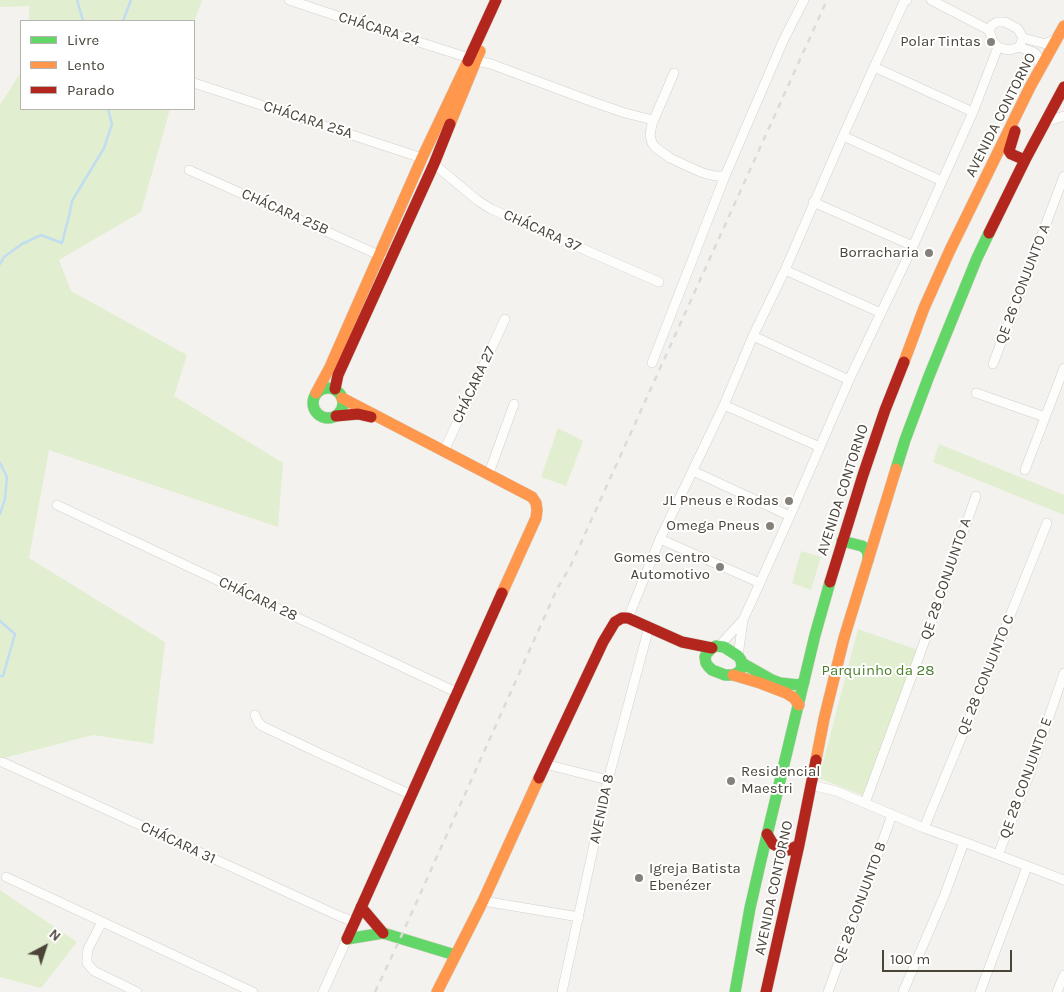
<!DOCTYPE html>
<meta charset="utf-8">
<style>
body{margin:0}
#map{position:relative;width:1064px;height:992px;overflow:hidden;background:#f4f2ee;font-family:Karla,sans-serif}
canvas{display:block}
.legend{position:absolute;left:20px;top:20px;width:175px;height:90px;box-sizing:border-box;background:#fff;border:1px solid #b7b4b0;margin:0;padding:6px 9px;list-style:none;font-size:15px;color:#4b4439}
.legend li{display:flex;align-items:center;gap:10px;height:25px}
.legend b{width:25px;border:1px solid #b7b4b0}
.north{position:absolute;left:20px;top:922px;width:50px;height:50px;-webkit-text-stroke:4px #fff;paint-order:stroke;rotate:40deg;font-size:14px;font-weight:700;line-height:20px;text-align:center;color:#4b4439}
.north::after{content:'';display:block;margin:auto;width:18px;height:22px;background:#4b4439;clip-path:polygon(50% 0,100% 100%,50% 72%,0 100%)}
.scale{position:absolute;left:882px;top:950px;width:130px;height:22px;box-sizing:border-box;border:2px solid #4b4439;border-top:0;padding-left:6px;font-size:15px;line-height:18px;white-space:nowrap;color:#4b4439;-webkit-text-stroke:4px #fff;paint-order:stroke}
</style>
<div id="map">
<canvas width="1064" height="992"></canvas>
<ul class="legend">
<li><b style="height:6px;background:#63d668"></b>Livre</li>
<li><b style="height:6px;background:#ff974d"></b>Lento</li>
<li><b style="height:6px;background:#b3261e"></b>Parado</li>
</ul>
<div class="north">N</div>
<div class="scale">100 m</div>
</div>
<script>
const ctx = document.querySelector('canvas').getContext('2d');
ctx.lineJoin = 'round';
function paint(path, color) { ctx.fillStyle = color; ctx.fill(path, 'evenodd'); }
const toPath = rows => new Path2D(rows.map(r => 'M' + r).join(''));
function trace(path, color, width, dash) { ctx.strokeStyle = color; ctx.lineWidth = width; ctx.lineCap = dash ? 'butt' : 'round'; ctx.setLineDash(dash || []); ctx.stroke(path); }
function drawText(font, color, halo, rows, align = 'center') {
  ctx.font = font + ' Karla,sans-serif'; ctx.lineWidth = 4; ctx.setLineDash([]); ctx.textBaseline = 'middle'; ctx.strokeStyle = halo; ctx.fillStyle = color; for (const [text, x, y, turn = 0] of rows) {
    ctx.save(); ctx.translate(x, y); ctx.rotate((+turn || 0) * Math.PI / 180); ctx.textAlign = isNaN(turn) ? turn : align; if (halo) ctx.strokeText(text, 0, 0); ctx.fillText(text, 0, 0); ctx.restore();
  }
}
paint(toPath([
 [0,0,202,0,194,22,29,21,29,6,0,7],
 [21,72,21,109,170,109,141,212,59,260,71,291,187,355,174,396,283,463,278,527,49,450,29,558,165,642,153,744,93,735,0,759,0,105],
 [558,428,583,441,566,486,541,477],
 [939,444,1064,495,1064,515,933,462],
 [801,551,821,557,811,590,792,583],
 [858,629,918,650,864,796,819,778],
 [0,890,77,942,41,988,0,977]
]), '#e1eecf');
trace(toPath([
 [77,0,83,21],
 [123,21,131,0],
 [0,264,4,257,22,244,41,235,62,243,69,216,72,201,104,148,112,124,108,109],
 [0,463,7,477,5,499,0,514],
 [0,621,15,634,3,676,0,676]
]), '#c0ddf1', 2.5);
const street = toPath([
 [289,0,352,21,422,43,469,58],
 [931,0,989,30],
 [1023,38,1019,47,1010,50,1004,49,998,47,993,42,989,30,992,25,997,22,1005,22,1018,29,1023,38,1046,44,1057,38],
 [1019,47,1033,52,1036,54,1039,59,1040,70],
 [476,61,491,64,593,102,625,113,653,120],
 [874,67,973,112],
 [674,73,652,124,650,135,652,143,655,147,670,158,685,165,703,173,715,176,725,176],
 [194,83,422,158],
 [1045,122,1064,116],
 [843,136,942,181],
 [434,164,477,200,491,209,659,282],
 [189,170,381,256],
 [813,202,913,246],
 [785,270,881,313],
 [753,336,849,380],
 [652,363,725,176,784,39,804,0],
 [993,364,1064,176],
 [976,393,1045,417],
 [724,405,820,447],
 [444,451,505,319],
 [1025,470,1064,368],
 [693,471,790,516],
 [489,473,514,404],
 [57,505,458,693],
 [660,539,760,583],
 [628,618,660,539,724,405,753,336,785,270,843,136,874,67,904,2,907,0],
 [719,646,743,620,754,596,790,516,849,380,913,246,973,112,998,47],
 [738,656,743,620],
 [255,715,258,722,262,726,321,754,412,795],
 [2,762,339,916,355,922],
 [545,764,608,780],
 [811,785,836,791,924,828,964,842,1064,880],
 [865,803,921,651,976,496],
 [924,828,971,714,1047,523],
 [998,855,1028,778,1064,673],
 [6,877,253,992],
 [483,901,579,917],
 [102,922,88,949,87,957,87,963,94,971,137,992],
 [323,992,347,939],
 [562,992,608,780,649,627],
 [828,992,892,815],
 [903,992,945,894,964,842],
 [980,992,1027,867],
 [1057,992,1064,975]
]);
const fast = toPath([
 '313 403a15 15 0 1 1 30 0a15 15 0 1 1-30 0Z',
 [896,469,905,440,929,376,977,258,989,233],
 [842,541,862,546,866,549,868,553,868,560],
 [716,646,724,647,738,656,741,660,742,667,739,672,733,675,725,675,712,670,708,666,706,663,705,657,707,653,712,648,716,646],
 [742,663,772,680,780,683,799,685,804,682],
 [347,939,383,933,455,955],
 [735,992,750,908,761,860,815,635,830,582]
]);
const slow = toPath([
 [450,124,480,51],
 [904,362,924,308,950,250,1030,87,1064,26],
 [316,393,330,367,422,158,468,61],
 [342,398,532,497,536,503,537,510,536,518,502,593],
 [733,675,760,683,786,693,794,698,799,705],
 [816,760,824,719,844,638,896,469],
 [437,992,483,901,539,778]
]);
const jam = toPath([
 [468,61,496,0],
 [1015,131,1009,151,1011,154,1025,160],
 [989,233,1025,160,1064,87],
 [335,389,338,375,434,164,450,124],
 [336,416,358,414,371,417],
 [830,582,863,475,885,410,904,362],
 [539,778,603,642,615,622,622,618,628,618,682,642,712,648],
 [767,834,773,844,783,849,789,850,799,845],
 [361,907,383,933],
 [347,939,502,593],
 [766,992,799,845,816,760]
]);
trace(street, '#d2d0cb', 10);
trace(fast, '#d3cfc5', 12);
trace(slow, '#d3cfc5', 12);
trace(jam, '#d3cfc5', 12);
trace(street, '#fdfdfc', 9);
trace(fast, '#63d668', 11);
trace(slow, '#ff974d', 11);
trace(jam, '#b3261e', 11);
trace(toPath([
 [375,992,400,939,557,589,570,567,827,0]
]), '#dbdbda', 2.5, [6, 6]);
for (const [x, y, r, color] of [
 [991,42,5,"#868178"],
 [929,253,5,"#868178"],
 [789,501,5,"#868178"],
 [770,526,5,"#868178"],
 [720,567,5,"#868178"],
 [731,781,5,"#868178"],
 [639,878,5,"#868178"]
]) { const dot = new Path2D(); dot.arc(x, y, r, 0, 2 * Math.PI); ctx.fillStyle = color; ctx.fill(dot); trace(dot, '#fff', 2); }
drawText('15px', '#4b4439', '#fff', [
 ["CHÁCARA 24",379,29,17],
 ["AVENIDA CONTORNO",1001,115,-63],
 ["CHÁCARA 25A",308,120,18],
 ["CHÁCARA 25B",285,212,24],
 ["CHÁCARA 37",542,231,24],
 ["QE 26 CONJUNTO A",1023,284,-69],
 ["CHÁCARA 27",474,385,-65],
 ["AVENIDA CONTORNO",843,490,-72],
 ["QE 28 CONJUNTO A",946,579,-71],
 ["CHÁCARA 28",258,599,25],
 ["QE 28 CONJUNTO C",986,675,-68],
 ["QE 28 CONJUNTO E",1026,778,-70],
 ["AVENIDA 8",602,809,-78],
 ["CHÁCARA 31",178,843,25],
 ["AVENIDA CONTORNO",774,888,-78],
 ["QE 28 CONJUNTO B",860,903,-70]
]);
drawText('15px', '#4b4439', '#fff', [
 ["Polar Tintas",981,42],
 ["Borracharia",919,253],
 ["JL Pneus e Rodas",779,501],
 ["Omega Pneus",760,526],
 ["Gomes Centro",710,558],
 ["Automotivo",710,575],
 ["Residencial",741,772,"left"],
 ["Maestri",741,789,"left"],
 ["Igreja Batista",649,869,"left"],
 ["Ebenézer",649,886,"left"]
], 'right');
drawText('15px', '#4a7f2a', '#fff', [
 ["Parquinho da 28",878,671]
]);
</script>
